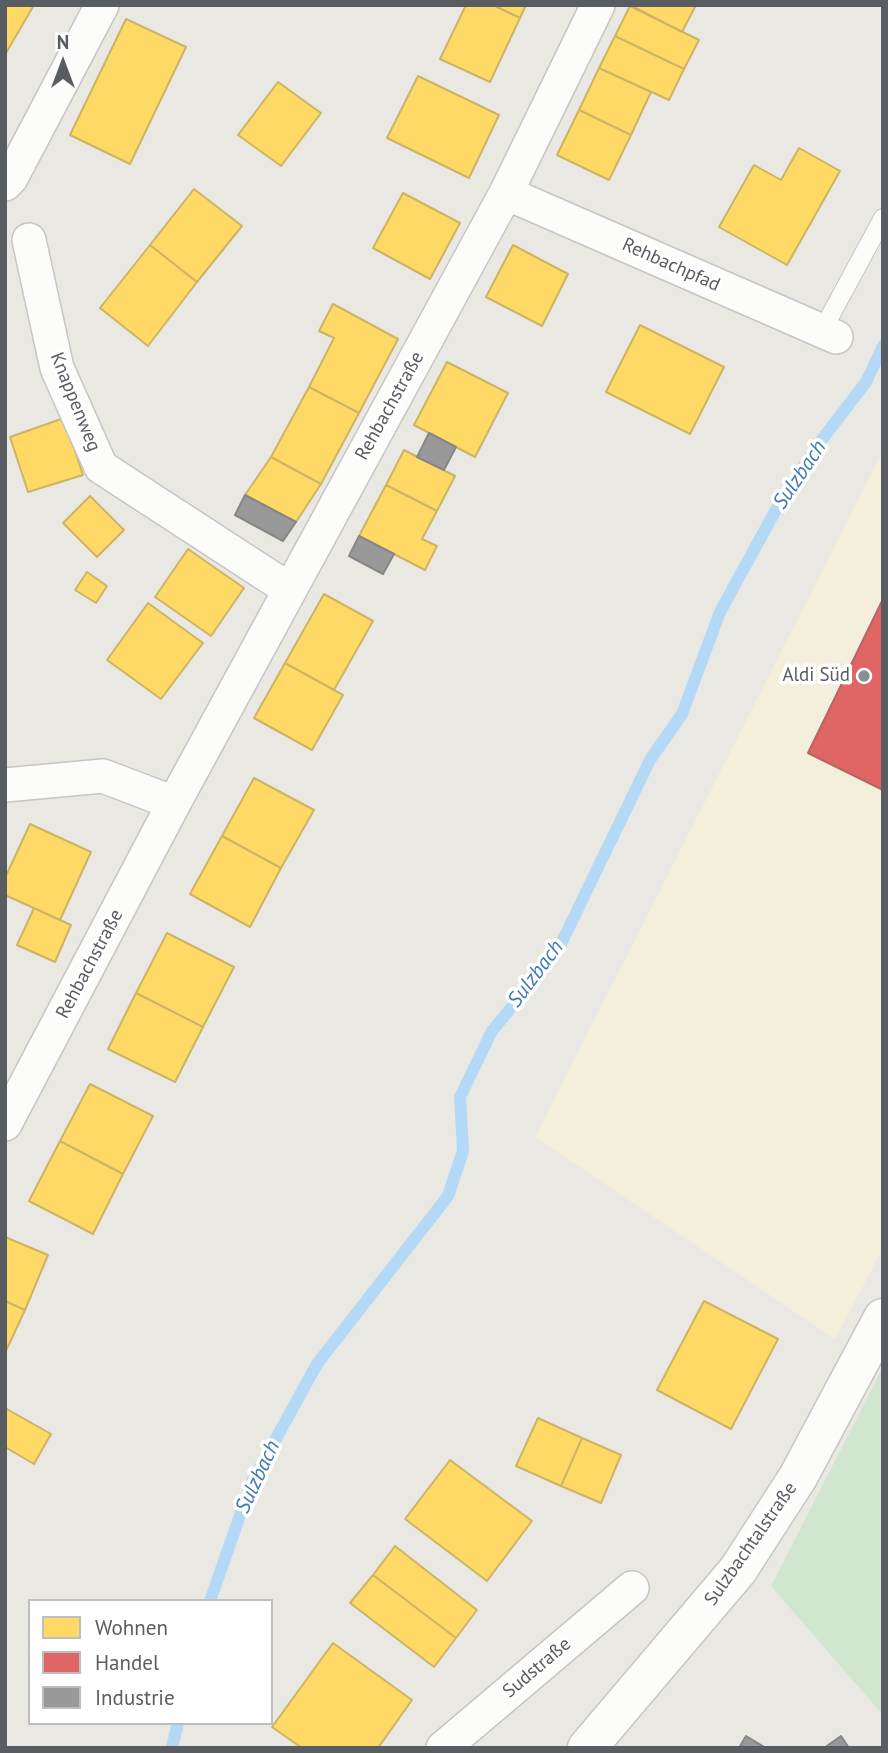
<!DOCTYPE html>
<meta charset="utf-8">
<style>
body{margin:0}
#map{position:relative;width:888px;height:1753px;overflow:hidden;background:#e9e8e3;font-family:"PT Sans",sans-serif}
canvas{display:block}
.frame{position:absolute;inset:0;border:7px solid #595c61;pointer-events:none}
.legend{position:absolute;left:28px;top:1599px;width:245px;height:126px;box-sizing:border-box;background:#fff;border:2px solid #bdbec0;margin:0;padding:9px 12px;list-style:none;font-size:21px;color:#595c61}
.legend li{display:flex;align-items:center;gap:14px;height:35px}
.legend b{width:35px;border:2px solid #bdbec0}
.north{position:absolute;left:28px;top:28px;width:70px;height:70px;-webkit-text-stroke:5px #fff;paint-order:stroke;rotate:0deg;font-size:19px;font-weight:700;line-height:28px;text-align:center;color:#595c61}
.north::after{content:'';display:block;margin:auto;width:24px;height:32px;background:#595c61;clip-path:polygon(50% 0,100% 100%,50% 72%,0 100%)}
</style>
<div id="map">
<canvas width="888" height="1753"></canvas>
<div class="frame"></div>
<ul class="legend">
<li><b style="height:19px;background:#ffd966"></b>Wohnen</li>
<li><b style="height:19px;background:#e06666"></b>Handel</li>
<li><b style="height:19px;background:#999"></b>Industrie</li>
</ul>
<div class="north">N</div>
</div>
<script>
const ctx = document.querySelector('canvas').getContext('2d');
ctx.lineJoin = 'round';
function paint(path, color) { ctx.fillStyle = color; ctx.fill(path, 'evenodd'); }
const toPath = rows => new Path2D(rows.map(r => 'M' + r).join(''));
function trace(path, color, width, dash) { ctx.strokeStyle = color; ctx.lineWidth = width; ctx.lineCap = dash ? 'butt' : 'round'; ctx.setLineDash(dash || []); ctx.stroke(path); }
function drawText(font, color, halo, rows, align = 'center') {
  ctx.font = font + ' "PT Sans",sans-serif'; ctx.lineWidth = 7; ctx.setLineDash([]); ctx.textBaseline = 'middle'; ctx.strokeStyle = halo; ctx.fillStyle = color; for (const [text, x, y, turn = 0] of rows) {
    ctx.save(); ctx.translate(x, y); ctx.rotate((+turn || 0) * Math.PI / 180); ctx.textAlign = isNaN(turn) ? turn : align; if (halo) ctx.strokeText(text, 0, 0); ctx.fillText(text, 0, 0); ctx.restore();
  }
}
paint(toPath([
 [883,451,883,1248,835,1339,535,1137]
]), '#f4efdb');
paint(toPath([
 [883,1367,883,1715,771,1586]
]), '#d0e6ce');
const homes = toPath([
 [5,5,34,5,6,53,5,52,5,5],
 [466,5,493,5,520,18,490,82,440,59,466,5],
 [493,5,526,5,520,18,493,5],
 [630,5,696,5,682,32,630,5],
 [630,6,699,40,684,69,615,36,630,6],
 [126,19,186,47,130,164,70,135,126,19],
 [615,36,684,69,669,100,599,68,615,36],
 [599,68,651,92,631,135,579,110,599,68],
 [418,76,499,115,469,178,387,138,418,76],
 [278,82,321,113,281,166,238,135,278,82],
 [579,110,631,135,609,180,557,155,579,110],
 [799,148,840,171,787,265,719,227,754,165,781,180,799,148],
 [194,189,242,226,197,282,150,245,194,189],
 [403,193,460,223,430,279,373,248,403,193],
 [150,245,197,282,148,346,100,308,150,245],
 [513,245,568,274,542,326,486,297,513,245],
 [333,304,398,339,359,413,309,387,334,338,319,331,333,304],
 [640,325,724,367,690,434,606,392,640,325],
 [447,362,508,393,475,457,414,425,447,362],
 [309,387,359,413,321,484,271,457,309,387],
 [64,418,83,475,28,492,10,437,64,418],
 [404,450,455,476,437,511,386,485,404,450],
 [271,457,321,484,296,522,245,495,271,457],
 [386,485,437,511,422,539,437,546,425,570,359,536,386,485],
 [90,496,124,530,97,557,63,523,90,496],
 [188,549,244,588,211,636,155,597,188,549],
 [87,572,107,586,96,603,75,590,87,572],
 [324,594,373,621,334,690,285,663,324,594],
 [148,603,203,643,161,699,107,660,148,603],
 [285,663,343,695,312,750,254,718,285,663],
 [254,778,314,810,281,868,222,836,254,778],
 [30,824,91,852,60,920,5,895,5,878,30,824],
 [222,836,281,868,250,927,190,894,222,836],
 [34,908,71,925,55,962,17,945,34,908],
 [167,933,234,967,203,1027,136,993,167,933],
 [136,993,203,1027,175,1082,108,1049,136,993],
 [90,1084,153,1116,123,1174,60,1141,90,1084],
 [60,1141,123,1174,93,1234,29,1201,60,1141],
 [5,1237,48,1255,25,1310,5,1301,5,1237],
 [5,1301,25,1310,5,1353,5,1301],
 [704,1301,778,1339,731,1429,657,1390,704,1301],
 [5,1408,51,1434,34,1464,5,1447,5,1408],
 [538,1418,582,1438,561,1486,516,1466,538,1418],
 [582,1438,621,1455,601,1503,561,1486,582,1438],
 [450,1460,532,1521,487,1581,405,1519,450,1460],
 [395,1546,477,1610,456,1638,373,1575,395,1546],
 [373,1575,456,1638,434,1667,350,1603,373,1575],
 [333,1643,412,1700,378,1748,302,1748,272,1727,333,1643]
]);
paint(homes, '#ffd966');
trace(homes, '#cdb464', 2);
const shops = toPath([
 [883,599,883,790,808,753,883,599]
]);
paint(shops, '#e06666');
trace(shops, '#b86364', 2);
const industry = toPath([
 [429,433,456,447,444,470,417,457,429,433],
 [245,495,296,522,283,541,235,515,245,495],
 [359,536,394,554,383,574,349,556,359,536],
 [746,1736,766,1748,739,1748,746,1736],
 [841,1736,849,1748,824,1748,841,1736]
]);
paint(industry, '#999');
trace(industry, '#868788', 2);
trace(toPath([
 [210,1601,251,1484,317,1364,448,1196,463,1151,460,1097,492,1031,557,952,650,760,682,714,720,612,784,495,817,446,866,382,883,346],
 [172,1748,178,1723]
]), '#b4d9f6', 12);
const service = toPath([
 [822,331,883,218]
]);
const minor = toPath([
 [5,184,11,178,102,5],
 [506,193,836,337],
 [29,240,57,368,101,467,290,590],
 [5,785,103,776,174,803],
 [5,1124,174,803,506,193,598,5],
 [443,1748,632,1588]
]);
const secondary = toPath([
 [587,1748,738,1570,798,1477,883,1318]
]);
trace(service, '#c5c5c4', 20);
trace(minor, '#c5c5c4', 36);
trace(secondary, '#c6c6c5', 41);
trace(service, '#fcfcfb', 18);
trace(minor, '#fcfcfb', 33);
trace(secondary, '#fcfcfb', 38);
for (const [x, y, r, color] of [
 [864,676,7,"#8b8d8e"]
]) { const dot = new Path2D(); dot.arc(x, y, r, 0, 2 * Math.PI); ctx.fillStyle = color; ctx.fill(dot); trace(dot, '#fff', 2.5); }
drawText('19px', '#595c61', '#fff', [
 ["Rehbachpfad",671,265,24],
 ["Knappenweg",75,402,68],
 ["Rehbachstraße",390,406,-61],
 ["Rehbachstraße",90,964,-62],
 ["Sulzbachtalstraße",751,1544,-55],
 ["Sudstraße",537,1668,-40]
]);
drawText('19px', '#595c61', '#fff', [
 ["Aldi Süd",850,676]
], 'right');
drawText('italic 21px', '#3f78b7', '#fff', [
 ["Sulzbach",800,475,-56],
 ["Sulzbach",536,974,-53],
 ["Sulzbach",258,1477,-65]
]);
</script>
